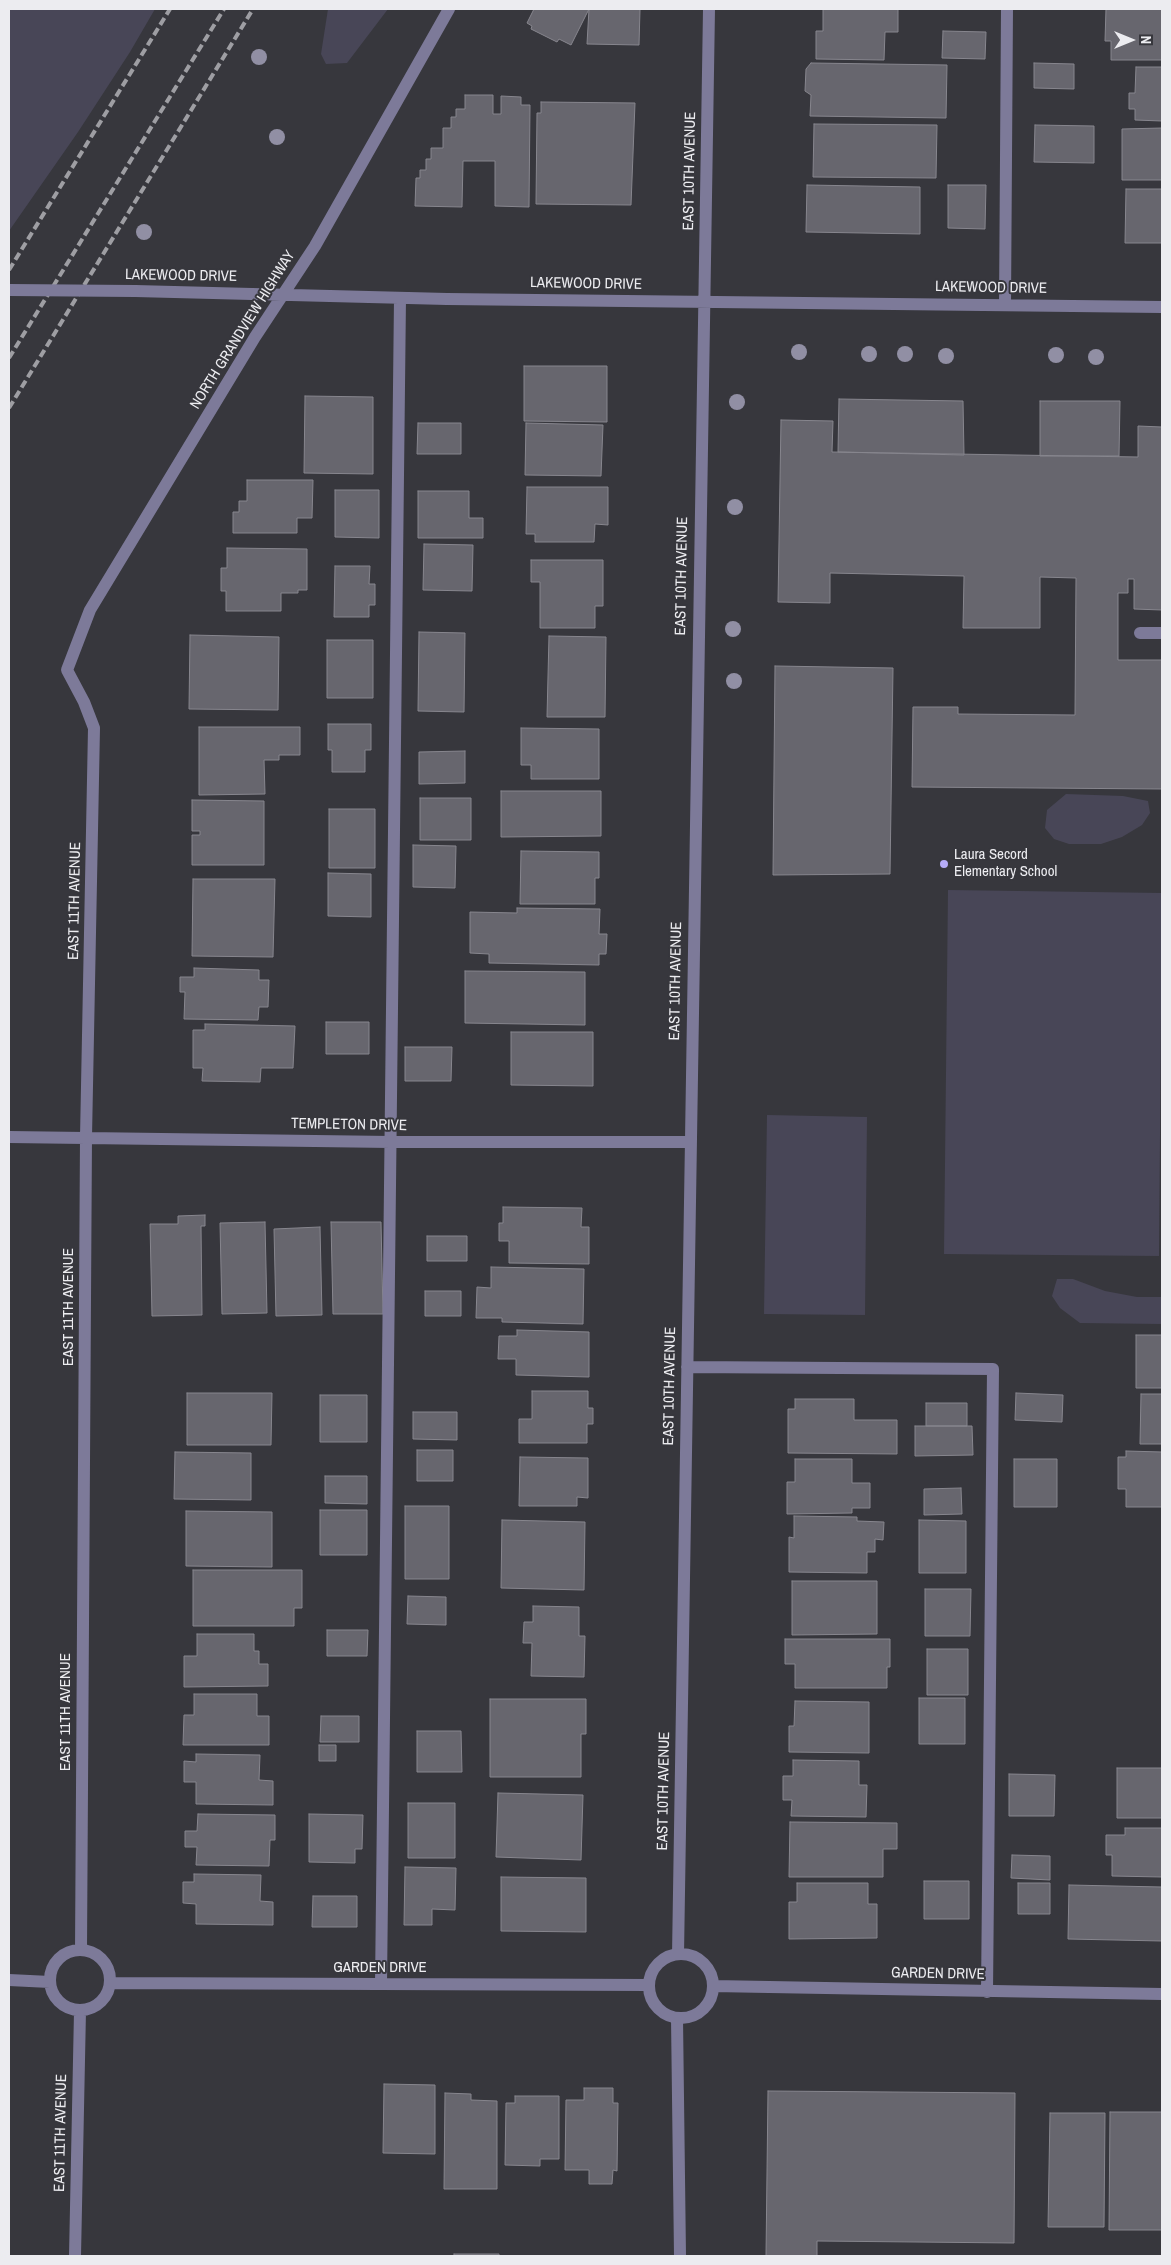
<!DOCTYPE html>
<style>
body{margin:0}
#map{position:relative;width:1171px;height:2265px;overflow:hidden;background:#37373d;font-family:"Archivo Narrow",sans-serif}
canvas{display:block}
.frame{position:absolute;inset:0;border:10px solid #ececf0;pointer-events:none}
.north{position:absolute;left:1106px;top:15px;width:50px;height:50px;-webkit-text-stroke:4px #37373d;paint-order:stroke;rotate:90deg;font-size:14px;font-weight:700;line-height:20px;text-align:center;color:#ececf0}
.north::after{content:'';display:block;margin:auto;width:18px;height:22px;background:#ececf0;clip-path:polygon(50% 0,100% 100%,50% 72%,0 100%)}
</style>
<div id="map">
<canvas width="1171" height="2265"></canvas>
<div class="frame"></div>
<div class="north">N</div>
</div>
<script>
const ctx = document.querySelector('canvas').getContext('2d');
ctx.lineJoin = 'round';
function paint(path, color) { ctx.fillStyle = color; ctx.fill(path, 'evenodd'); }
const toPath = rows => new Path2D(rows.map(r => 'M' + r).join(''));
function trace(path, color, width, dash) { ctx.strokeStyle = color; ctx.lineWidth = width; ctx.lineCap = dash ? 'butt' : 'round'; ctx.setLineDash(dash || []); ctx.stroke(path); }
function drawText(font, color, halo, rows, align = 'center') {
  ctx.font = font + ' "Archivo Narrow",sans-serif'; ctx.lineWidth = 4; ctx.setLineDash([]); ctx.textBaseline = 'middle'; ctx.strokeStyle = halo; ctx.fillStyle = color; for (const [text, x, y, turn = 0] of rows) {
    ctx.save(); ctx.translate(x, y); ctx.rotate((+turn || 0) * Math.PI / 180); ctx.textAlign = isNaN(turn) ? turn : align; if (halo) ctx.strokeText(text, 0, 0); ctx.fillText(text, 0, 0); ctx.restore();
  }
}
paint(toPath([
 [9,9,155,9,130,52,78,132,9,231],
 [328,9,388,9,347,63,326,64,321,54],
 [1066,794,1123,796,1148,801,1150,813,1142,825,1122,837,1101,844,1069,844,1054,839,1045,828,1047,810],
 [948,890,1162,893,1159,1256,944,1254],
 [767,1115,867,1117,865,1315,764,1314],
 [1057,1279,1073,1279,1105,1291,1137,1297,1162,1297,1162,1324,1080,1323,1060,1308,1052,1296]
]), '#484657');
const building = toPath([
 [534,9,589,9,571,45,559,39,557,42,531,29,532,26,527,23,534,9],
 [589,9,640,9,639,45,587,44,589,9],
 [823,9,898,9,898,32,885,32,884,60,816,59,816,31,823,31,823,9],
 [1106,9,1162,9,1162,60,1111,60,1111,41,1105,41,1106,9],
 [943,31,986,32,985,59,942,58,943,31],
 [811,63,947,65,946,118,810,116,811,95,805,91,806,69,811,63],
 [1034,63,1074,64,1074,89,1034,88,1034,63],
 [1136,67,1162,67,1162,121,1135,120,1135,109,1129,109,1129,93,1135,93,1136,67],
 [465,95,493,95,493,114,501,114,501,96,521,97,521,105,530,105,529,207,495,206,495,161,463,161,462,207,415,206,416,178,420,178,420,170,426,170,426,159,431,159,431,148,443,148,443,128,451,128,451,117,456,117,456,109,465,109,465,95],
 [541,102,635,103,631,205,536,204,537,113,541,113,541,102],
 [814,124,937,125,936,178,813,177,814,124],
 [1035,125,1094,126,1094,163,1034,162,1035,125],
 [1162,128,1162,180,1122,180,1122,129,1162,128],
 [807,185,920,187,920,234,806,232,807,185],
 [948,185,986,185,985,229,948,228,948,185],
 [1126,189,1162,189,1162,243,1125,243,1126,189],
 [524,366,607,366,607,422,524,421,524,366],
 [305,396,373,397,373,474,304,473,305,396],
 [839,399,963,401,964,455,838,452,839,399],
 [1040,401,1120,401,1119,456,1040,456,1040,401],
 [781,420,833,421,832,452,1138,457,1138,426,1162,427,1162,610,1134,609,1134,579,1128,579,1128,593,1118,593,1118,660,1162,660,1162,789,912,787,913,707,958,707,958,714,1075,715,1076,578,1040,577,1040,628,963,628,964,576,830,573,830,603,778,602,781,420],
 [418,423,461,423,461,454,417,454,418,423],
 [526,423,603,425,601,476,525,475,526,423],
 [247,480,313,480,312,518,297,518,297,533,233,533,233,512,239,512,239,501,247,501,247,480],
 [527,487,608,487,608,525,595,524,594,542,535,542,535,534,526,534,527,487],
 [335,490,379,490,379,538,335,537,335,490],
 [418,491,469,491,469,518,483,518,483,538,418,538,418,491],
 [424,544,473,545,472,591,423,590,424,544],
 [227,548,307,549,307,590,298,590,298,593,281,593,281,611,226,611,226,591,221,591,221,568,227,568,227,548],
 [531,560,603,560,603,606,595,606,595,628,540,628,540,582,531,582,531,560],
 [335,566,370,566,369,584,375,584,375,605,369,605,369,617,334,617,335,566],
 [419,632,465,633,464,712,418,711,419,632],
 [190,635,279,637,278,710,189,709,190,635],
 [549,636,606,637,605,717,547,717,549,636],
 [327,640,373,640,373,698,327,698,327,640],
 [775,666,893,668,890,874,773,875,775,666],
 [328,724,371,724,371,750,365,750,365,772,332,772,332,750,328,750,328,724],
 [199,727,300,727,300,755,279,755,279,760,264,760,265,794,199,795,199,727],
 [521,728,599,729,599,779,531,779,531,765,521,765,521,728],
 [465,751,465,783,419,784,419,752,465,751],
 [501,791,601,791,601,836,501,837,501,791],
 [420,798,471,798,471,840,420,840,420,798],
 [192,800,264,801,264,865,192,865,192,835,200,835,200,831,192,831,192,800],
 [329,809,375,809,375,868,329,868,329,809],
 [413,845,456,846,455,888,413,887,413,845],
 [521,851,599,852,599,878,595,878,595,904,520,904,521,851],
 [328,873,371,874,371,917,328,916,328,873],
 [193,879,275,879,273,957,192,956,193,879],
 [517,908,600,909,599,934,607,934,606,954,599,954,599,965,489,963,489,954,470,953,470,912,517,913,517,908],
 [194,968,259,970,259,980,269,980,268,1007,259,1007,258,1020,184,1019,185,992,180,992,180,977,194,977,194,968],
 [465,971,585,972,585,1025,465,1023,465,971],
 [326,1022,369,1022,369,1054,326,1054,326,1022],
 [205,1024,295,1026,293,1068,261,1068,260,1082,202,1081,203,1068,193,1068,193,1030,205,1030,205,1024],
 [511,1032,593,1032,593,1086,511,1085,511,1032],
 [405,1047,452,1047,451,1081,405,1081,405,1047],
 [503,1207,582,1208,581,1227,589,1227,589,1264,509,1263,509,1241,499,1241,499,1223,503,1223,503,1207],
 [205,1215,205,1226,201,1226,202,1315,152,1316,150,1224,178,1224,178,1216,205,1215],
 [265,1222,267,1313,222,1314,220,1223,265,1222],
 [331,1222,381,1222,383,1314,333,1314,331,1222],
 [320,1227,322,1315,276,1316,274,1229,320,1227],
 [427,1236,467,1236,467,1261,427,1261,427,1236],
 [491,1267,584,1269,583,1324,502,1322,502,1318,476,1318,477,1287,491,1288,491,1267],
 [425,1291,461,1291,461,1316,425,1316,425,1291],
 [517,1330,589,1332,589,1377,516,1375,516,1359,498,1359,499,1336,517,1336,517,1330],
 [1136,1335,1162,1335,1162,1388,1136,1388,1136,1335],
 [532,1391,588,1391,588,1408,593,1408,593,1424,587,1424,587,1443,519,1443,519,1419,532,1419,532,1391],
 [187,1393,272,1393,271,1445,187,1445,187,1393],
 [1016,1393,1063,1395,1062,1422,1015,1420,1016,1393],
 [1141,1394,1162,1394,1162,1444,1140,1444,1141,1394],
 [320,1395,367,1395,367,1442,320,1442,320,1395],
 [795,1399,854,1399,854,1420,897,1420,897,1454,788,1453,788,1409,795,1409,795,1399],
 [926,1403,967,1403,967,1426,926,1426,926,1403],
 [413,1412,457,1412,457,1440,413,1439,413,1412],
 [915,1426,972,1426,973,1455,915,1456,915,1426],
 [417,1450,453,1450,453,1481,417,1481,417,1450],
 [1126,1451,1162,1452,1162,1507,1126,1507,1126,1489,1118,1489,1118,1457,1126,1457,1126,1451],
 [175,1452,251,1453,251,1500,174,1499,175,1452],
 [520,1457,588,1458,588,1498,577,1497,577,1506,519,1506,520,1457],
 [795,1459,852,1459,852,1483,870,1483,870,1508,852,1508,852,1513,787,1514,787,1482,795,1482,795,1459],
 [1014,1459,1057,1459,1057,1507,1014,1507,1014,1459],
 [325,1476,367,1476,367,1504,325,1503,325,1476],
 [961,1488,962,1514,924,1515,924,1489,961,1488],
 [405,1506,449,1506,449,1579,405,1579,405,1506],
 [320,1510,367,1510,367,1555,320,1555,320,1510],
 [186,1511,272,1512,272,1567,186,1566,186,1511],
 [794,1516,857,1517,857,1521,884,1522,883,1540,875,1539,875,1552,867,1552,867,1573,789,1572,789,1537,794,1538,794,1516],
 [502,1520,585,1522,584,1590,501,1588,502,1520],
 [919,1520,966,1521,966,1573,919,1573,919,1520],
 [193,1570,302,1570,302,1608,294,1608,294,1626,193,1626,193,1570],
 [792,1581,877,1581,877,1634,792,1635,792,1581],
 [925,1589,971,1589,970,1636,925,1636,925,1589],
 [408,1596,446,1597,446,1625,407,1624,408,1596],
 [533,1606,579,1607,579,1636,585,1636,584,1677,531,1676,532,1643,523,1643,524,1622,533,1622,533,1606],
 [327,1630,368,1630,367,1656,327,1656,327,1630],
 [197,1634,254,1634,254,1651,259,1651,259,1664,268,1664,268,1686,184,1687,184,1656,197,1656,197,1634],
 [785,1639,890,1639,890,1667,887,1667,887,1688,795,1688,795,1664,785,1664,785,1639],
 [927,1649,968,1649,968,1695,927,1695,927,1649],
 [194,1694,257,1694,257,1716,269,1716,269,1745,183,1745,184,1715,194,1715,194,1694],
 [919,1698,965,1698,965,1744,919,1744,919,1698],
 [490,1699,586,1699,586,1734,581,1734,581,1777,490,1777,490,1699],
 [795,1701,869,1702,869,1753,789,1752,789,1726,794,1726,795,1701],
 [321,1716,359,1716,359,1742,320,1742,321,1716],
 [417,1731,461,1731,462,1772,417,1772,417,1731],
 [319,1745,336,1745,336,1761,319,1761,319,1745],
 [196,1754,260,1755,259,1780,273,1781,273,1805,196,1804,196,1782,184,1782,184,1761,196,1762,196,1754],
 [793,1760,859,1761,859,1785,867,1785,866,1817,791,1816,792,1800,783,1800,783,1776,793,1776,793,1760],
 [1117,1768,1162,1768,1162,1818,1117,1818,1117,1768],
 [1009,1774,1055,1775,1054,1816,1009,1816,1009,1774],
 [498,1793,583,1795,581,1860,496,1857,498,1793],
 [408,1803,455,1803,455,1858,408,1858,408,1803],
 [198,1814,275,1815,275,1840,270,1840,269,1866,196,1865,197,1847,185,1847,185,1831,197,1831,198,1814],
 [309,1814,363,1815,362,1849,355,1849,355,1863,309,1862,309,1814],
 [790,1822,897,1823,897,1849,883,1849,883,1877,789,1877,790,1822],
 [1125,1828,1162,1828,1162,1877,1112,1876,1112,1855,1106,1855,1106,1835,1125,1835,1125,1828],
 [1012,1855,1050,1856,1050,1880,1011,1878,1012,1855],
 [405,1867,456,1868,455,1910,432,1909,432,1925,404,1925,405,1867],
 [194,1874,261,1875,260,1901,273,1902,273,1925,196,1924,196,1904,183,1903,183,1882,194,1882,194,1874],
 [501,1877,586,1878,586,1932,501,1931,501,1877],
 [924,1881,969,1881,969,1919,924,1919,924,1881],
 [797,1883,868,1883,868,1904,877,1904,877,1938,789,1939,789,1902,797,1902,797,1883],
 [1018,1883,1050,1883,1050,1914,1018,1914,1018,1883],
 [1069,1885,1162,1887,1162,1941,1068,1939,1069,1885],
 [313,1896,357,1896,357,1927,312,1927,313,1896],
 [384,2084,435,2085,435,2154,383,2153,384,2084],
 [584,2088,613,2088,613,2103,618,2103,617,2171,613,2170,612,2184,589,2184,589,2170,565,2170,566,2100,584,2100,584,2088],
 [768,2091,1015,2093,1014,2243,817,2241,817,2256,766,2256,768,2091],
 [445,2093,471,2094,471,2100,497,2101,497,2189,444,2189,445,2093],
 [515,2096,559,2096,559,2159,540,2159,540,2166,505,2165,506,2103,515,2103,515,2096],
 [1110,2112,1162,2112,1162,2230,1109,2230,1110,2112],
 [1050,2113,1105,2113,1104,2227,1048,2227,1050,2113],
 [454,2254,499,2254,499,2256,454,2256,454,2254]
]);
paint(building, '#67666e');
trace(building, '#87868e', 1);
trace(toPath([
 [135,291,447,299,1162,307],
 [1005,305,1007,9],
 [1140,633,1162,633],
 [9,1137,391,1142,689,1142],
 [687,1367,993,1369,987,1992],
 '50 1980a30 30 0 1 1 60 0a30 30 0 1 1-60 0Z',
 [81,1950,86,1137,94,728,84,702,67,670,90,610,255,337,315,246,449,9],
 [678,1954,709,9],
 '649 1986a32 32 0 1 1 64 0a32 32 0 1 1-64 0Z',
 [9,1980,50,1982],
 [110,1983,649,1985],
 [381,1984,400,298],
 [713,1986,1162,1994],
 [677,2018,680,2256],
 [75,2256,80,2011]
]), '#7d7a99', 12);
trace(toPath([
 [9,270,170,9],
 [9,358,224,9],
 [9,408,253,9]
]), '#9e9ea3', 4, [8, 4]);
trace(toPath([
 [9,290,135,291]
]), '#7d7a99', 12);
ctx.fillStyle = '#918fa4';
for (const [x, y] of [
 [259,57],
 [277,137],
 [144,232],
 [799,352],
 [869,354],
 [905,354],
 [1056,355],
 [946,356],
 [1096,357],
 [737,402],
 [735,507],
 [733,629],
 [734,681]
]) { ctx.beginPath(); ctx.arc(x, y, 8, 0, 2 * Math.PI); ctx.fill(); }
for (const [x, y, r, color] of [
 [944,864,5,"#b6acf8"]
]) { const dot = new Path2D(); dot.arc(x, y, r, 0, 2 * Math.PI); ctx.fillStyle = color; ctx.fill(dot); trace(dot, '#37373d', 2); }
drawText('15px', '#ececf0', '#37373d', [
 ["EAST 10TH AVENUE",690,171,-89],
 ["LAKEWOOD DRIVE",181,276,1],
 ["LAKEWOOD DRIVE",586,284,1],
 ["LAKEWOOD DRIVE",991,288,1],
 ["NORTH GRANDVIEW HIGHWAY",243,330,-58],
 ["EAST 10TH AVENUE",682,576,-89],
 ["EAST 11TH AVENUE",75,901,-89],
 ["EAST 10TH AVENUE",676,981,-89],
 ["TEMPLETON DRIVE",349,1125,1],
 ["EAST 11TH AVENUE",69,1307,-90],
 ["EAST 10TH AVENUE",670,1386,-89],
 ["EAST 11TH AVENUE",66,1712,-90],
 ["EAST 10TH AVENUE",664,1791,-89],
 ["GARDEN DRIVE",380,1968],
 ["GARDEN DRIVE",938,1974,1],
 ["EAST 11TH AVENUE",61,2133,-89]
]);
drawText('15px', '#ececf0', '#37373d', [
 ["Laura Secord",954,855],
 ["Elementary School",954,872]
], 'left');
</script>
